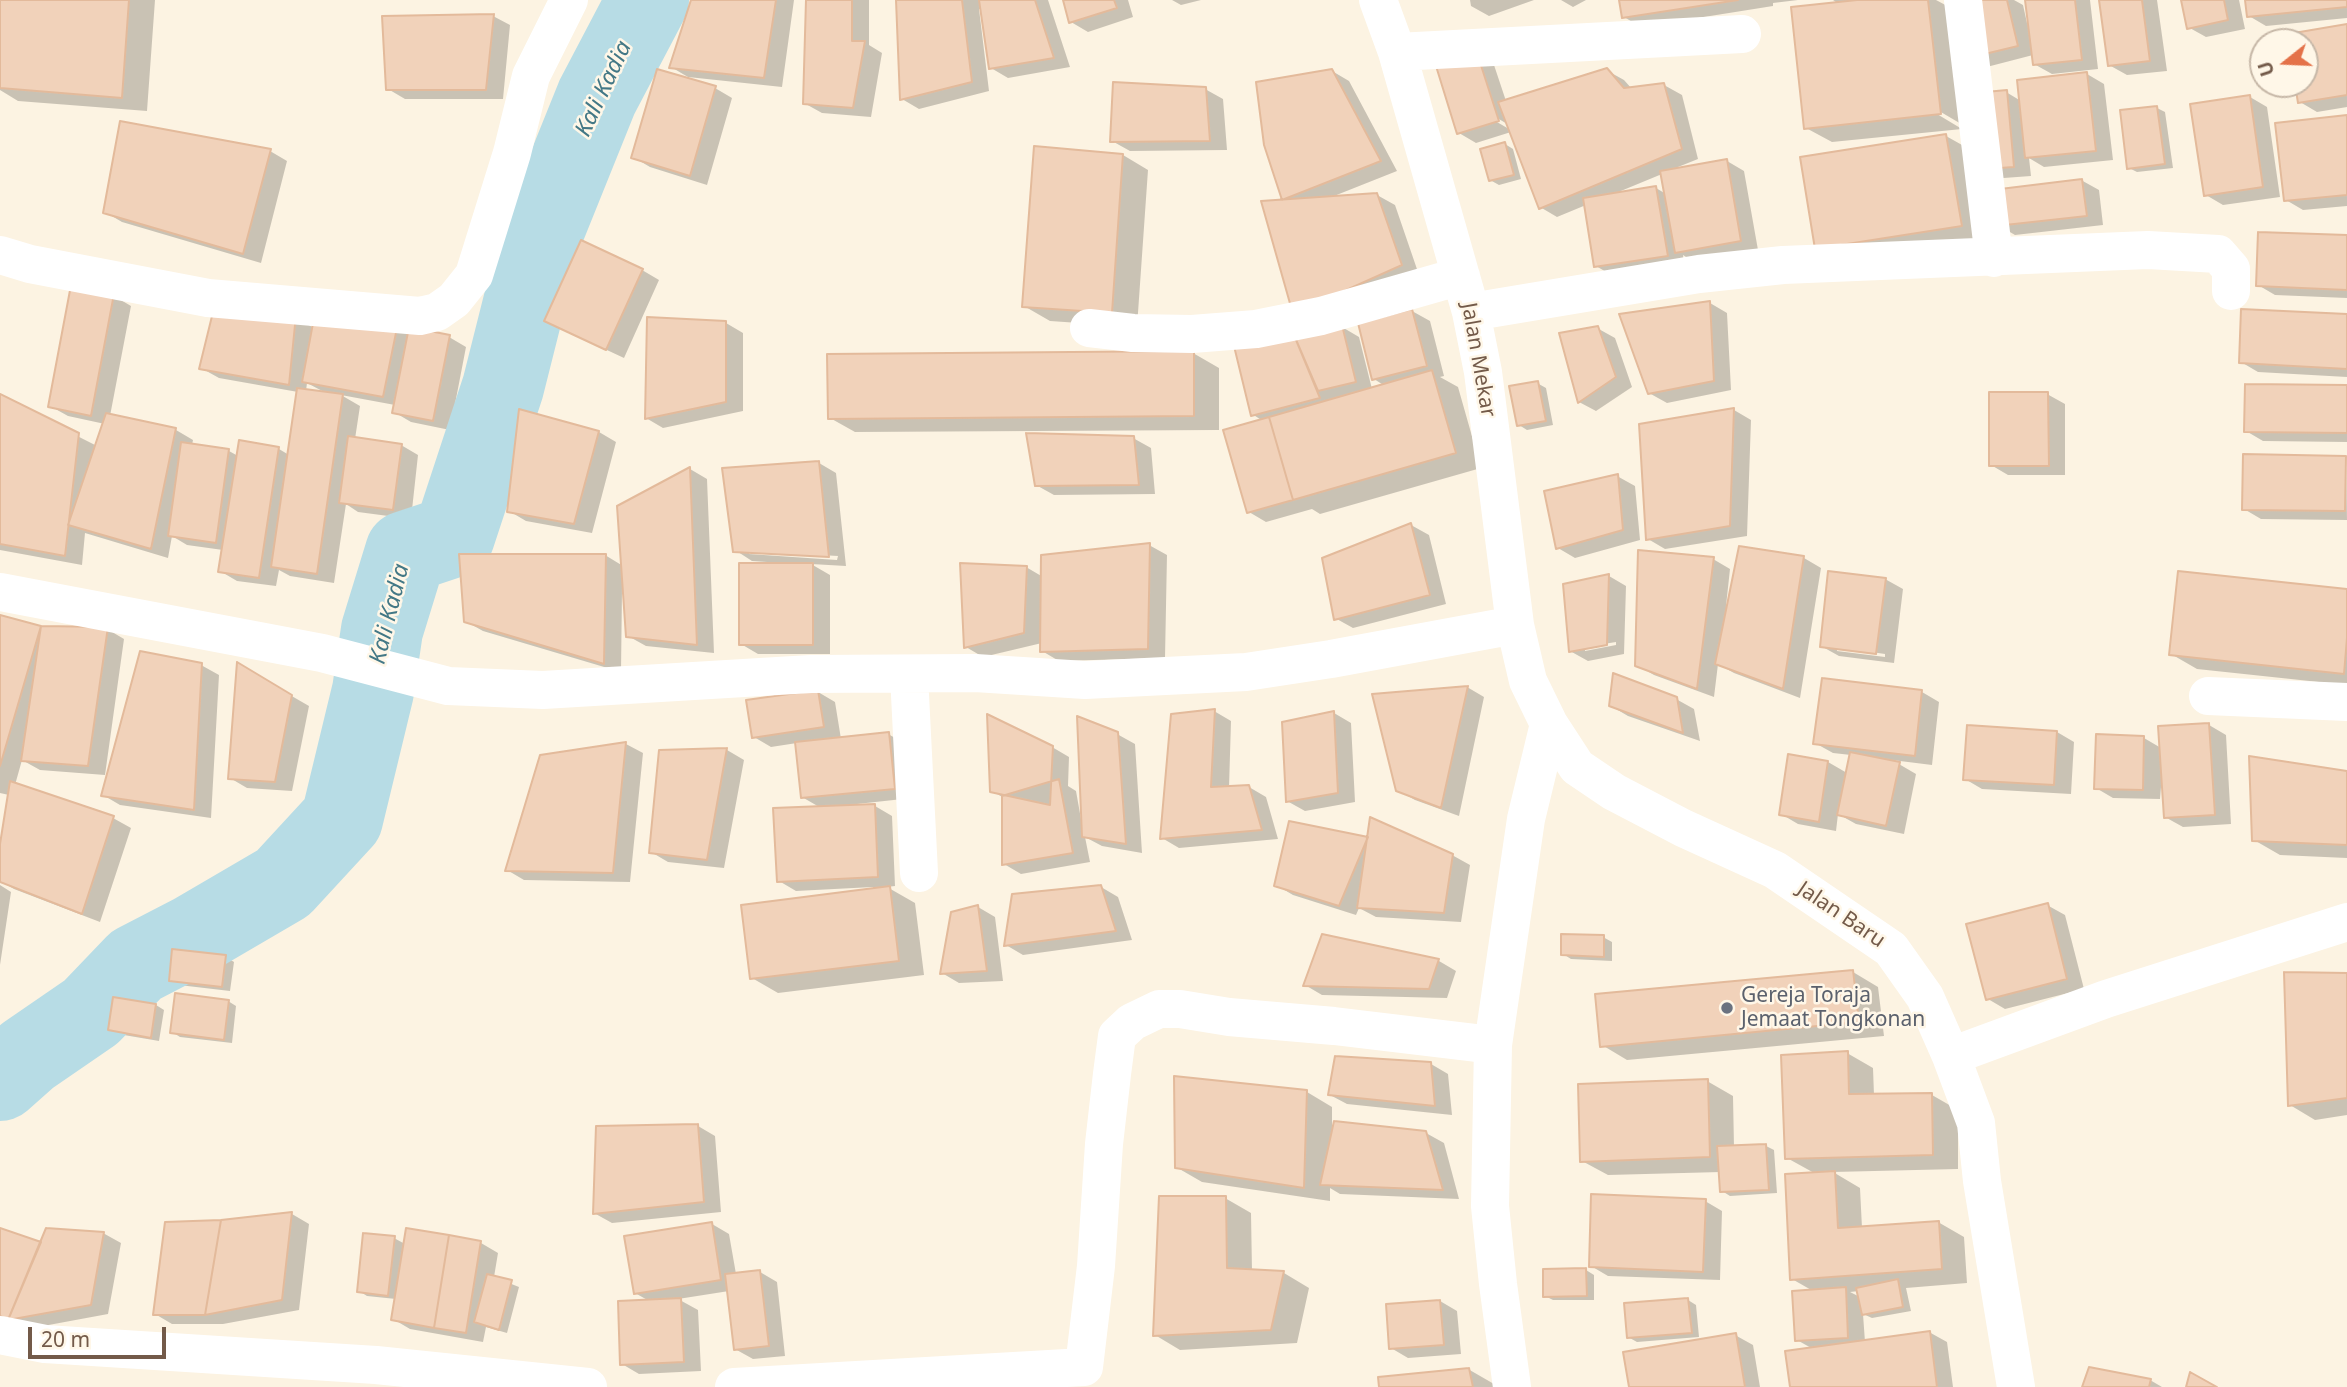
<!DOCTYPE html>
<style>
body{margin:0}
#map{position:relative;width:2347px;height:1387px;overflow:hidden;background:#fcf3e2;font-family:"Noto Sans",sans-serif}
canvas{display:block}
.north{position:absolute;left:2249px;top:28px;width:70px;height:70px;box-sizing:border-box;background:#fff7e8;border:2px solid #c7b8a8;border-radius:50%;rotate:252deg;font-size:19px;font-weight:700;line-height:28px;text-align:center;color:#735a49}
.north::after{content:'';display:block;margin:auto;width:24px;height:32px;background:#e47249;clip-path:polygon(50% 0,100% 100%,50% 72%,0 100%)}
.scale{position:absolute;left:28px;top:1327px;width:138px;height:32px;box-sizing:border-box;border:4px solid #735a49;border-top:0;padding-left:9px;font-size:21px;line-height:24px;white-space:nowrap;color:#735a49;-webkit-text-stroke:5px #fff7e8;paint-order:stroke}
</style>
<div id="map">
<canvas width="2347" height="1387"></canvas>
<div class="north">U</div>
<div class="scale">20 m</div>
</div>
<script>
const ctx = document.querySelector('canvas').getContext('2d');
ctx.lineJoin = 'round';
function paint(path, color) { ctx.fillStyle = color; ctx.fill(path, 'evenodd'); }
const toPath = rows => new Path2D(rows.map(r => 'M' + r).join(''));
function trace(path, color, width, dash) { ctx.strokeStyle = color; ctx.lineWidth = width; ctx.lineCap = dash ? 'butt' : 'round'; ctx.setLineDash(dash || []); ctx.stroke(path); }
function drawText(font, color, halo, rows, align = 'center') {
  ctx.font = font + ' "Noto Sans",sans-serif'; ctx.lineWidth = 5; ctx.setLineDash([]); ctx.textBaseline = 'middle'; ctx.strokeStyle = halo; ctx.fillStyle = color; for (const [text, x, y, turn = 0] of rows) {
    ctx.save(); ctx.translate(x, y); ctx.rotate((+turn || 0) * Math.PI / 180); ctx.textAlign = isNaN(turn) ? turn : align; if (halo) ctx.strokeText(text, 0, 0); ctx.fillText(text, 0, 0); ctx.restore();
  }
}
paint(toPath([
 [0,0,155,0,147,111,18,101,0,90],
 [693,0,794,0,782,87,688,77,671,67],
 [803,0,869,0,869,45,882,53,871,117,822,113,804,103,807,0],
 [898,0,1048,0,1070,67,1008,78,991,68,982,9,979,9,989,91,919,109,902,99],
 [1065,0,1128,0,1133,17,1088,32,1071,22],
 [1172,0,1201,0,1181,5],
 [1470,0,1534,0,1489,16,1471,6],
 [1561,0,1586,0,1573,7],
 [1621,0,1798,0,1773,3,1773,6,1641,27,1624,17],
 [1833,0,1936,0,1951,8,1985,0,2014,0,2023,5,2027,23,2029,23,2026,0,2090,0,2098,69,2052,74,2034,64,2033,55,1979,69,1962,96,2006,92,2021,101,2087,74,2104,84,2113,160,2044,167,2029,158,2031,176,1990,179,1986,240,1817,248,1946,136,1971,150,1968,128,1934,108,1932,111,1962,129,1832,142,1806,128,1839,4],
 [2101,0,2157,0,2167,71,2127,75,2109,65],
 [2183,0,2239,0,2245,29,2206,37,2188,27],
 [2247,0,2347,0,2347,18,2266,26,2249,16],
 [493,16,510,25,503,99,405,99,388,89],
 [2347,26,2347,107,2317,112,2300,102,2297,84,2305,84,2305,42,2291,42],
 [1494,65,1506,101,1606,70,1624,80,1632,89,1664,85,1682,95,1698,159,1673,169,1727,161,1744,171,1758,250,1694,262,1683,255,1684,265,1613,276,1596,266,1586,205,1557,217,1540,207,1511,132,1476,143,1459,133,1438,67],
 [1492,115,1509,125,1509,129,1490,118],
 [1662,174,1666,194,1656,188,1616,193],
 [1332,71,1349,81,1397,171,1329,198,1377,195,1395,205,1419,275,1312,323,1284,202,1266,145],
 [715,88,732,98,707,185,650,167,633,157],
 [1205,89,1223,99,1227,150,1130,151,1112,141],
 [2250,97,2267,107,2280,197,2223,205,2206,195],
 [2157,108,2165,112,2173,168,2137,172,2129,168],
 [2347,117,2347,206,2303,210,2286,200],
 [1505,144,1513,149,1521,179,1499,185,1490,180],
 [270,151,287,161,261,263,122,222,105,212],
 [1123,155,1148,170,1137,327,1050,321,1024,306],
 [2081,180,2099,190,2103,225,2015,235,1998,225],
 [2347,237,2347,298,2275,295,2258,285],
 [642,270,659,280,624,358,564,330],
 [114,296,131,306,110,416,176,430,193,440,192,445,229,451,238,456,279,449,289,455,298,392,219,378,201,368,295,317,314,328,318,309,449,337,466,347,450,430,411,422,394,412,395,405,341,395,360,406,355,439,401,445,418,455,411,519,358,512,346,504,334,583,290,576,279,570,276,586,237,581,220,571,223,550,187,545,172,536,168,558,85,533,82,565,0,550,0,397,97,446,105,424,68,416,50,406],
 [307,383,326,393,306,391],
 [1710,303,1727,313,1731,390,1667,403,1649,393],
 [1412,311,1430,321,1444,376,1440,377,1458,387,1481,468,1320,514,1312,509,1266,522,1249,512,1263,421,1252,414,1236,347,1342,327,1359,337,1372,389,1385,386,1374,379],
 [2347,316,2347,377,2258,372,2241,362],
 [726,323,743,333,743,411,663,428,646,418],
 [1597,328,1615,338,1632,387,1596,411,1579,402],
 [1193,353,1219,368,1219,430,855,432,830,418],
 [1537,383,1546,388,1553,425,1527,430,1519,425],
 [2347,386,2347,442,2263,441,2246,431],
 [2047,394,2065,404,2065,475,2008,475,1991,465],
 [1734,410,1751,420,1747,536,1665,549,1648,539],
 [521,411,599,432,616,442,592,533,526,521,509,511],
 [1133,438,1151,448,1155,494,1054,495,1036,485],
 [2346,457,2347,520,2261,519,2244,509],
 [819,463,836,473,846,566,811,564,830,575,830,654,758,654,741,644,767,562,752,561,735,550],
 [749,551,838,556,837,560,749,554],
 [690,469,707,479,714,653,646,646,628,636,625,590,622,590,621,672,483,631,465,621,605,555,623,566],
 [1617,476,1635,486,1640,540,1575,558,1558,548],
 [1411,525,1429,535,1446,604,1353,628,1335,618],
 [1149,545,1167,555,1165,658,1059,661,1042,651,1042,643,983,657,966,647,1026,567,1043,577],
 [1741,548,1804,558,1821,568,1800,698,1734,673,1718,664,1714,697,1654,675,1637,665,1713,559,1730,569,1726,606,1728,607],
 [1609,576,1626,586,1624,654,1588,661,1570,651,1565,585],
 [1616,642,1616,645,1585,651,1585,647],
 [1885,579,1903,589,1894,663,1839,656,1821,646],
 [1837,647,1885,654,1885,657,1837,651],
 [2347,591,2347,685,2197,669,2171,654],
 [0,617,41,628,107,629,124,639,105,775,40,770,22,760,15,785,113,818,131,828,100,922,14,889,0,881,0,855,9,795,0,793],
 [201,665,219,675,211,818,120,805,103,795],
 [238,665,309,706,292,791,247,788,230,778],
 [1823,680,1922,692,1939,702,1932,765,1892,760,1916,774,1904,834,1856,824,1838,814,1836,831,1798,824,1781,814,1789,756,1828,762,1847,773,1851,755,1833,753,1815,743],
 [1467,687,1484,697,1459,816,1415,800,1397,790],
 [818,692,835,702,841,739,888,734,906,744,912,798,857,804,858,806,875,806,892,816,895,886,887,887,915,903,924,975,778,993,752,978,873,890,873,887,796,891,779,881,821,808,802,797,797,743,771,747,754,737],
 [1676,699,1694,709,1700,741,1628,716,1611,706],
 [1214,711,1231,721,1229,788,1249,787,1266,797,1278,839,1179,848,1162,838],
 [1334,713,1351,723,1355,802,1305,811,1287,801],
 [2209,725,2226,735,2231,824,2183,827,2165,817,2163,787,2161,787,2160,799,2113,798,2096,788,2144,738,2161,748],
 [1968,726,2057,732,2074,742,2071,794,1982,789,1965,779],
 [1117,734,1135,744,1142,853,1102,846,1085,837,1090,862,1021,874,1004,864,1004,798,992,791,1052,747,1069,757,1068,786,1076,791,1081,819],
 [626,744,643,753,630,882,524,880,507,870],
 [727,750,744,760,724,868,668,862,651,852,661,752],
 [2347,773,2347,858,2280,855,2254,840],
 [1290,823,1452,855,1470,865,1461,922,1376,917,1359,908,1356,915,1293,895,1276,885],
 [0,885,11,892,0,965],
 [1101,887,1118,897,1132,940,1023,955,1006,945],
 [2047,905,2065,915,2084,989,2005,1009,1988,999],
 [978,907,995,917,1003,981,959,983,942,973],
 [1323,936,1439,961,1456,971,1447,998,1322,995,1305,985],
 [1603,937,1612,942,1612,961,1571,959,1563,954],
 [174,951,226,957,234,962,230,991,179,985,171,980],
 [1853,972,1878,987,1884,1036,1627,1060,1602,1045],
 [2347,975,2347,1115,2315,1120,2290,1105],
 [115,999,156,1005,164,1010,159,1041,118,1034,110,1029],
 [228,1001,236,1006,232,1043,180,1037,172,1032],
 [1847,1053,1873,1068,1874,1095,1932,1095,1958,1110,1958,1169,1833,1172,1860,1188,1862,1228,1938,1222,1964,1237,1967,1283,1906,1288,1911,1311,1872,1318,1863,1314,1865,1342,1929,1332,1947,1342,1953,1387,1792,1387,1813,1349,1797,1340,1813,1291,1792,1279,1816,1174,1787,1158],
 [1859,1291,1860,1297,1850,1292],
 [1431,1064,1448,1074,1452,1115,1347,1104,1330,1095],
 [1707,1081,1733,1096,1734,1147,1766,1146,1774,1150,1777,1193,1730,1196,1722,1191,1721,1172,1608,1175,1582,1161],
 [1307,1092,1332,1107,1332,1131,1426,1133,1444,1143,1459,1199,1340,1194,1330,1188,1330,1201,1202,1182,1176,1167],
 [698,1126,715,1136,721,1212,612,1223,594,1213],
 [1225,1198,1251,1213,1252,1271,1284,1273,1309,1288,1297,1343,1180,1350,1155,1335],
 [1705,1201,1722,1211,1720,1280,1608,1276,1591,1266],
 [292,1214,309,1224,299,1310,223,1324,172,1324,155,1314,221,1222],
 [712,1224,729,1234,736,1274,760,1272,777,1282,785,1356,753,1359,735,1349,729,1291,678,1299,698,1310,701,1371,639,1374,622,1364,651,1302,635,1293],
 [0,1230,41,1244,103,1233,121,1243,108,1314,27,1329,0,1316],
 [394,1238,405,1244,481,1243,498,1253,494,1277,519,1287,507,1333,486,1327,483,1342,410,1329,393,1319,396,1299,367,1296,359,1291],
 [1586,1270,1594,1275,1594,1300,1553,1300,1545,1296],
 [1688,1300,1696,1305,1699,1337,1637,1342,1628,1337],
 [1440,1301,1457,1311,1461,1354,1408,1358,1391,1348],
 [1735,1335,1753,1345,1760,1387,1631,1387],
 [1468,1369,1494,1384,1495,1387,1381,1387],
 [2150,1380,2162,1387,2084,1387]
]), '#0003');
trace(toPath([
 [0,1080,27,1056,91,1012,136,965,194,935,283,883,342,819,373,691,382,630,406,552,454,536,503,387,541,236,597,97,648,0]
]), '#b7dce5', 82);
const building = toPath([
 [0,0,129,0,122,98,0,88,0,0],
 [691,0,776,0,764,78,669,68,691,0],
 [806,0,852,0,852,41,865,41,853,108,803,104,806,0],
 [896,0,962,0,972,82,900,100,896,0],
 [979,0,1035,0,1054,58,989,69,979,0],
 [1063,0,1114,0,1117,8,1069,23,1063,0],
 [1619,0,1738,0,1622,18,1619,0],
 [1857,0,1928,0,1941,114,1804,129,1791,7,1857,0],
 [1978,0,2007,0,2018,46,1960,60,1978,0],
 [2025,0,2075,0,2082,60,2033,65,2025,0],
 [2099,0,2142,0,2150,61,2108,66,2099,0],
 [2181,0,2224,0,2228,20,2187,29,2181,0],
 [2245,0,2347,0,2347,7,2247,17,2245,0],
 [494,14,486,90,386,90,382,16,494,14],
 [2347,24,2347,95,2298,103,2295,84,2305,84,2305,42,2289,42,2288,34,2347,24],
 [1477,53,1499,121,1457,134,1436,66,1477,53],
 [1607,68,1624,88,1664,83,1682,149,1539,209,1498,102,1607,68],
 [657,69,716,86,690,176,631,158,657,69],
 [1332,69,1381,161,1282,200,1264,145,1256,82,1332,69],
 [2087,72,2096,151,2025,158,2017,80,2087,72],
 [1113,82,1206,87,1210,141,1110,142,1113,82],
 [2007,90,2014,167,1971,170,1964,94,2007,90],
 [2250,95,2263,187,2204,196,2190,104,2250,95],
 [2157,106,2165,164,2127,169,2120,110,2157,106],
 [2347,115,2347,195,2284,201,2275,123,2347,115],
 [120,121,271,149,243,254,103,213,120,121],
 [1946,134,1962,226,1815,249,1800,157,1946,134],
 [1505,142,1514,175,1489,181,1480,149,1505,142],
 [1034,146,1123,154,1112,313,1022,307,1034,146],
 [1727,159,1741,241,1675,253,1660,171,1727,159],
 [2082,179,2087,216,1996,226,1992,190,2082,179],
 [1656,186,1668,256,1594,267,1583,198,1656,186],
 [1377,193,1402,265,1293,314,1261,201,1377,193],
 [2258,232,2347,235,2347,290,2256,286,2258,232],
 [581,240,643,269,606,350,544,321,581,240],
 [71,285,114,294,91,416,48,407,71,285],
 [1710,301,1714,381,1648,394,1619,314,1710,301],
 [316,307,398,323,383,397,302,382,316,307],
 [1412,309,1427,366,1372,380,1358,323,1412,309],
 [2241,309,2347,314,2347,369,2239,363,2241,309],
 [213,312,296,315,289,385,199,369,213,312],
 [647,317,726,321,726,402,645,419,647,317],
 [1342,325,1356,382,1318,391,1294,335,1342,325],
 [1598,326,1616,377,1578,403,1559,333,1598,326],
 [409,327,450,335,433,421,392,413,409,327],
 [1294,335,1320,398,1251,416,1234,346,1294,335],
 [1194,351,1194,416,828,419,827,354,1194,351],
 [1432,370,1456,453,1293,500,1269,417,1432,370],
 [1538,381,1546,421,1517,426,1509,386,1538,381],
 [2245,384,2347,385,2347,433,2244,432,2245,384],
 [297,388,343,394,317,574,271,567,297,388],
 [1989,392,2048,392,2049,466,1989,466,1989,392],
 [0,394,79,433,65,556,0,544,0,394],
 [1734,408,1730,526,1646,540,1639,424,1734,408],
 [519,409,599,431,574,524,507,512,519,409],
 [106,413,176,428,151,549,68,525,106,413],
 [1269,417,1293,500,1247,513,1223,430,1269,417],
 [1026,433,1134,436,1139,485,1035,486,1026,433],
 [348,436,402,444,393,510,339,503,348,436],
 [239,440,279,447,259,578,218,572,239,440],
 [181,442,229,449,216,543,168,536,181,442],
 [2243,454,2346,456,2345,511,2242,510,2243,454],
 [819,461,829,557,733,552,722,468,819,461],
 [690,467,697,645,626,637,617,506,690,467],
 [1618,474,1623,530,1556,549,1544,491,1618,474],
 [1411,523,1430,595,1334,620,1322,558,1411,523],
 [1150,543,1148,649,1040,652,1041,555,1150,543],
 [1739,546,1804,556,1783,689,1715,664,1739,546],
 [1638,550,1714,557,1697,689,1635,666,1638,550],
 [459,554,606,554,604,664,464,622,459,554],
 [739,563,813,563,813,645,739,645,739,563],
 [960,563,1027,566,1024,633,964,648,960,563],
 [1828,571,1886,578,1876,654,1820,647,1828,571],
 [2178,571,2347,589,2347,638,2344,674,2169,655,2178,571],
 [1609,574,1607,645,1569,652,1563,584,1609,574],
 [0,615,41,626,0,766,0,615],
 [41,626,108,627,88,766,21,761,41,626],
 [140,651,202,663,194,810,101,796,140,651],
 [237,662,292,695,275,782,228,779,237,662],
 [1613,673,1677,697,1683,733,1609,706,1613,673],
 [1822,678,1922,690,1915,756,1813,744,1822,678],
 [1468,686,1441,808,1396,791,1372,694,1468,686],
 [818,690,824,727,752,738,746,700,818,690],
 [1215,709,1211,787,1249,785,1262,830,1160,839,1171,714,1215,709],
 [1334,711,1338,793,1286,802,1282,722,1334,711],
 [987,714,1053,746,1050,805,990,792,987,714],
 [1077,716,1118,732,1126,844,1082,837,1077,716],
 [2209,723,2215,815,2164,818,2158,726,2209,723],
 [1967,725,2057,731,2054,785,1963,780,1967,725],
 [889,732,895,789,801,798,795,742,889,732],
 [2096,734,2144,736,2143,790,2094,789,2096,734],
 [626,742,613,873,505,871,540,755,626,742],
 [727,748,707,860,649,853,659,750,727,748],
 [1850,752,1900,762,1886,826,1837,815,1850,752],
 [1788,754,1828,761,1819,822,1779,815,1788,754],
 [2249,756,2347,771,2347,845,2252,841,2249,756],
 [1059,779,1073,853,1002,865,1002,796,1059,779],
 [10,781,114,816,82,914,0,882,0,844,10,781],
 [875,804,878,877,777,882,773,808,875,804],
 [1370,817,1453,854,1444,913,1357,908,1370,817],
 [1289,821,1368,837,1339,906,1274,886,1289,821],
 [1101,885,1116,931,1004,946,1012,894,1101,885],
 [890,886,899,961,750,979,741,905,890,886],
 [2048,903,2067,979,1986,1000,1966,924,2048,903],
 [978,905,987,971,940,974,951,912,978,905],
 [1322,934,1439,959,1429,989,1303,986,1322,934],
 [1561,934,1604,935,1604,957,1561,955,1561,934],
 [172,949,226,955,222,987,169,981,172,949],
 [1853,970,1859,1022,1600,1047,1595,994,1853,970],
 [2284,972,2347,973,2347,1098,2288,1106,2284,972],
 [175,993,229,1000,224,1040,170,1033,175,993],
 [113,997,156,1004,151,1038,108,1030,113,997],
 [1848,1051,1849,1094,1932,1093,1933,1155,1785,1159,1781,1055,1848,1051],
 [1335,1056,1431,1062,1435,1106,1328,1095,1335,1056],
 [1174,1076,1307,1090,1304,1188,1175,1168,1174,1076],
 [1708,1079,1710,1157,1580,1162,1578,1084,1708,1079],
 [1334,1121,1426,1131,1443,1190,1320,1185,1334,1121],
 [698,1124,704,1202,593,1214,596,1126,698,1124],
 [1766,1144,1769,1190,1720,1192,1717,1146,1766,1144],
 [1835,1171,1838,1228,1939,1221,1942,1269,1790,1280,1785,1174,1835,1171],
 [1591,1194,1706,1199,1703,1272,1589,1267,1591,1194],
 [1159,1196,1226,1196,1227,1268,1284,1271,1271,1330,1153,1336,1159,1196],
 [292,1212,282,1300,205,1315,221,1220,292,1212],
 [221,1220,205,1315,153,1315,165,1222,221,1220],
 [712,1222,721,1280,634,1294,624,1236,712,1222],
 [0,1228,41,1242,8,1320,0,1316,0,1228],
 [46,1228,104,1232,91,1305,8,1320,46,1228],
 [406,1228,449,1235,434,1328,391,1320,406,1228],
 [363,1233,395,1236,388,1296,357,1292,363,1233],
 [449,1235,481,1241,466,1333,434,1328,449,1235],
 [1586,1268,1587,1296,1543,1297,1543,1269,1586,1268],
 [760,1270,769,1346,734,1350,725,1274,760,1270],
 [487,1274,512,1280,499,1330,474,1322,487,1274],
 [1898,1279,1903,1307,1862,1315,1856,1288,1898,1279],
 [1846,1287,1848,1338,1795,1341,1792,1291,1846,1287],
 [681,1298,684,1362,620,1365,618,1301,681,1298],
 [1688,1298,1692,1333,1627,1338,1624,1303,1688,1298],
 [1440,1300,1444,1345,1389,1349,1386,1304,1440,1300],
 [1930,1331,1937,1387,1790,1387,1785,1351,1930,1331],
 [1736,1333,1745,1387,1629,1387,1623,1352,1736,1333],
 [2089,1367,2151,1379,2149,1387,2082,1387,2089,1367],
 [1469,1368,1473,1387,1379,1387,1378,1377,1469,1368],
 [2190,1372,2217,1387,2186,1387,2190,1372]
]);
paint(building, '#f1d2ba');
trace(building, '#e3ba9b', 2);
trace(toPath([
 [1378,0,1397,52,1471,312,1483,372,1515,625,1528,681,1549,724,1577,767,1614,792,1683,828,1775,870,1891,949,1925,997,1951,1056,1976,1123,1982,1181,2016,1387],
 [1963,0,1994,258],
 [1397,52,1742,34],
 [0,255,30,264,208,298,420,316,437,312,454,300,474,275,512,153,531,76,569,0],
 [1471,312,1699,274,1783,265,2148,250,2218,254,2231,269,2231,291],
 [1089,328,1133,333,1192,334,1256,329,1321,316,1461,276],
 [0,592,322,653,448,686,543,690,811,674,975,673,1085,680,1246,672,1331,659,1515,625],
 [909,675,919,873],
 [2208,696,2347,702],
 [1951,1056,2106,999,2347,922],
 [0,1335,45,1344,376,1365,588,1387],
 [734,1387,1084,1367,1096,1266,1104,1144,1112,1074,1117,1036,1132,1022,1159,1009,1180,1009,1229,1017,1334,1026,1493,1045],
 [1512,1387,1498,1284,1490,1206,1493,1045,1526,819,1549,724]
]), '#fff', 38);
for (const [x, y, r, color] of [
 [1727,1008,7,"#6b7280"]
]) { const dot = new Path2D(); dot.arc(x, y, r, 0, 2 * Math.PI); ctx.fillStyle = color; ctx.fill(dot); trace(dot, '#fff7e8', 2.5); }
drawText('21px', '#735a49', '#fff7e8', [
 ["Jalan Mekar",1478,360,80],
 ["Jalan Baru",1841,915,34]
]);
drawText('21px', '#5b616d', '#fff7e8', [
 ["Gereja Toraja",1741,996],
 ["Jemaat Tongkonan",1741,1020]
], 'left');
drawText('italic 23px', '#437886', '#fff7e8', [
 ["Kali Kadia",604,89,-65],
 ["Kali Kadia",390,614,-76]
]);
</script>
